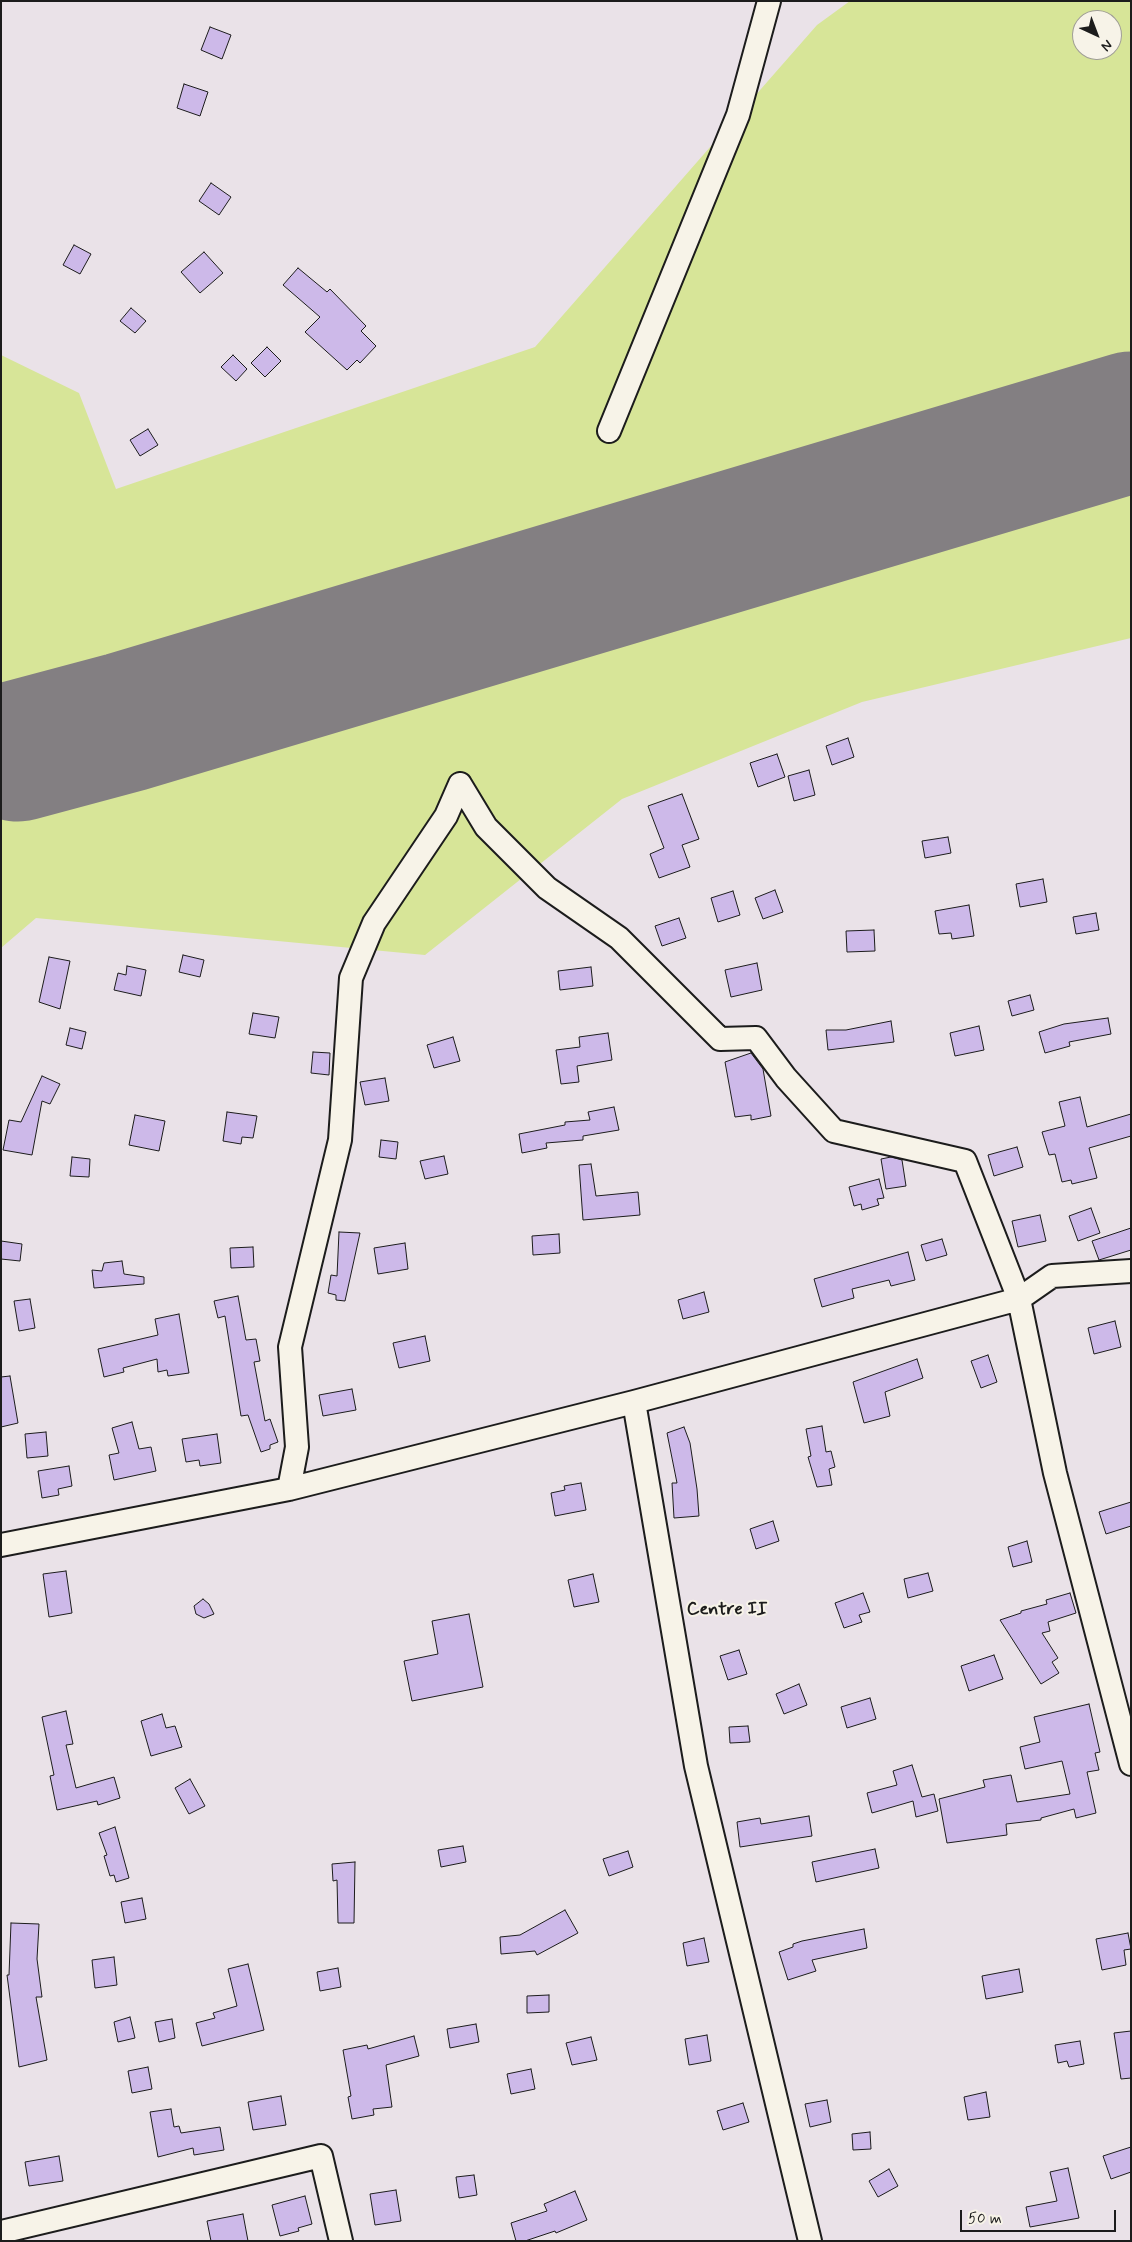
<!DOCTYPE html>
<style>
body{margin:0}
#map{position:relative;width:1132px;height:2242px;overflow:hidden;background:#eae2e8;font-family:Mynerve,sans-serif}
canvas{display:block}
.frame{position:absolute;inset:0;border:2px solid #1c1c1c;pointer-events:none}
.north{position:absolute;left:1072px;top:10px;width:50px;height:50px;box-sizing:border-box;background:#f7f3e8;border:1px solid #9f9d96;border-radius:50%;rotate:137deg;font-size:14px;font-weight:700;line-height:20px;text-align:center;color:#1c1c1c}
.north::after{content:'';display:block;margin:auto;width:18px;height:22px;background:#1c1c1c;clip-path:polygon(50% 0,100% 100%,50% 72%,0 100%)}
.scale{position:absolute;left:960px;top:2210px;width:156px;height:22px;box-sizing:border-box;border:2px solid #1c1c1c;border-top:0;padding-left:6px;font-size:15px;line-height:18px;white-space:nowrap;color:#1c1c1c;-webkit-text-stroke:4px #f7f3e8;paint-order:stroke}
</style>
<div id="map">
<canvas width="1132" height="2242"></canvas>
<div class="frame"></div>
<div class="north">N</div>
<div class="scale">50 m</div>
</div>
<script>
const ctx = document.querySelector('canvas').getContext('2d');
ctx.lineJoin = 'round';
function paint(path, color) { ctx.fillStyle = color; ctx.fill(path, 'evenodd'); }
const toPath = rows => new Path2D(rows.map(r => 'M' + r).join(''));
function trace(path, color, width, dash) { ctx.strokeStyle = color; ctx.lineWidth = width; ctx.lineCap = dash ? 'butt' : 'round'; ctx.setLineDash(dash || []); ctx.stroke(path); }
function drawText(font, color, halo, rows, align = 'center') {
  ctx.font = font + ' Mynerve,sans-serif'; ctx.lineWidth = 4; ctx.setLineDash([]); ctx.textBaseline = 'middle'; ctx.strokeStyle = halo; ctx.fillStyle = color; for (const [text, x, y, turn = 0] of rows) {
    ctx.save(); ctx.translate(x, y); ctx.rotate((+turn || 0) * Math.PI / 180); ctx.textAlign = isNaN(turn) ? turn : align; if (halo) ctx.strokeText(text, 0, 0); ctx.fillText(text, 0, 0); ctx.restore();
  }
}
paint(toPath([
 [850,1,1131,1,1131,638,862,702,622,799,425,955,36,918,1,948,1,355,79,393,116,489,535,347,817,25],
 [1082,20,1112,20,1112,50,1082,50]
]), '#d7e598');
trace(toPath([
 [18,751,126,722,1131,422]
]), '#837f82', 141);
const building = toPath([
 [210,27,231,35,222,59,201,50,210,27],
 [184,84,208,92,200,116,177,108,184,84],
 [211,183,231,197,219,215,199,201,211,183],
 [74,245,91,254,80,274,63,265,74,245],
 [204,252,223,273,200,293,181,272,204,252],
 [298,268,327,292,330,289,366,326,361,331,376,346,360,363,357,360,347,370,305,332,320,317,283,285,298,268],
 [131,308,146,321,135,333,120,321,131,308],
 [267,347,281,361,265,377,251,363,267,347],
 [233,355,247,369,236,381,221,367,233,355],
 [148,429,158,445,140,456,130,440,148,429],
 [848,738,854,757,832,765,826,746,848,738],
 [777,754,785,777,758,787,750,763,777,754],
 [809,770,815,795,794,801,788,776,809,770],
 [682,794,699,839,682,845,690,867,659,878,650,854,664,848,648,806,682,794],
 [948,837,951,853,925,858,922,841,948,837],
 [1043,879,1047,902,1020,907,1016,884,1043,879],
 [775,890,783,912,763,919,755,898,775,890],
 [733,891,740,915,718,922,711,898,733,891],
 [969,905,974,936,952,939,951,933,939,934,935,911,969,905],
 [1096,913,1099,930,1076,934,1073,917,1096,913],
 [679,918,686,938,662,946,655,926,679,918],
 [874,930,875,951,847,952,846,931,874,930],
 [183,955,204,960,200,977,179,972,183,955],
 [49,957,70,961,60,1009,39,1002,49,957],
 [757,963,762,990,731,997,725,970,757,963],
 [127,966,146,970,141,996,114,990,118,973,126,975,127,966],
 [591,967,593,986,560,990,558,971,591,967],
 [1030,995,1034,1010,1012,1016,1008,1001,1030,995],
 [253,1013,279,1017,275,1038,249,1034,253,1013],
 [1108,1018,1111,1034,1069,1042,1070,1046,1045,1053,1039,1032,1064,1024,1108,1018],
 [891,1021,894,1042,828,1050,826,1030,846,1030,891,1021],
 [979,1026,984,1050,955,1056,950,1033,979,1026],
 [70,1028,86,1032,82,1049,66,1045,70,1028],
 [608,1033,612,1060,577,1066,579,1082,561,1084,556,1050,580,1047,579,1037,608,1033],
 [453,1037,460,1061,434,1068,427,1045,453,1037],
 [313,1052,330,1053,329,1075,311,1073,313,1052],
 [751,1053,763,1069,771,1116,751,1120,751,1115,735,1117,725,1062,751,1053],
 [42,1076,60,1084,50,1104,42,1101,32,1155,3,1150,9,1120,21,1122,42,1076],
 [385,1078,389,1101,365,1105,360,1082,385,1078],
 [1080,1097,1087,1127,1131,1114,1131,1136,1089,1148,1097,1178,1072,1184,1071,1180,1062,1182,1055,1154,1049,1155,1042,1132,1065,1126,1059,1102,1080,1097],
 [614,1107,619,1130,583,1136,583,1140,546,1143,547,1148,522,1153,519,1134,565,1125,565,1122,590,1120,588,1112,614,1107],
 [227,1112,257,1116,253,1138,242,1137,241,1144,223,1141,227,1112],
 [135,1115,165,1121,159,1151,129,1145,135,1115],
 [381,1140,398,1142,396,1159,379,1157,381,1140],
 [1017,1147,1023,1167,994,1176,988,1155,1017,1147],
 [444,1156,448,1174,425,1179,420,1161,444,1156],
 [72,1157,90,1159,89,1177,70,1176,72,1157],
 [891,1157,902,1160,906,1186,886,1189,881,1159,891,1157],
 [591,1164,596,1196,638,1192,640,1215,583,1220,579,1165,591,1164],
 [879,1179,884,1198,877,1199,879,1205,862,1210,861,1204,854,1206,849,1187,879,1179],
 [1091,1208,1100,1233,1078,1241,1069,1216,1091,1208],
 [1040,1215,1046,1241,1018,1247,1012,1221,1040,1215],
 [1131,1228,1131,1250,1099,1260,1092,1241,1131,1228],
 [339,1232,360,1233,345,1301,336,1300,336,1295,328,1293,331,1275,337,1276,339,1232],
 [559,1234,560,1253,533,1255,532,1236,559,1234],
 [942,1239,947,1255,926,1261,921,1245,942,1239],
 [1,1241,22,1244,20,1261,1,1259,1,1241],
 [405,1243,408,1269,378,1274,374,1248,405,1243],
 [253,1247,254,1267,231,1268,230,1248,253,1247],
 [908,1252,915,1280,891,1286,889,1280,852,1289,854,1298,822,1307,814,1279,908,1252],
 [122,1261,124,1274,144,1277,144,1284,94,1288,92,1270,102,1271,104,1263,122,1261],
 [704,1292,709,1312,683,1319,678,1300,704,1292],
 [238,1296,246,1340,256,1339,260,1361,254,1362,265,1421,270,1419,278,1442,270,1445,270,1449,261,1452,248,1415,241,1416,225,1316,218,1318,214,1301,238,1296],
 [30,1299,35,1328,19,1331,14,1301,30,1299],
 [179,1314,189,1373,168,1376,167,1370,158,1372,157,1359,123,1368,124,1372,104,1377,98,1349,158,1335,155,1319,179,1314],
 [1115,1321,1121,1347,1094,1354,1088,1328,1115,1321],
 [425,1336,430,1361,399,1368,393,1343,425,1336],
 [988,1355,997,1382,981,1388,971,1361,988,1355],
 [917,1359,923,1378,885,1392,890,1416,864,1423,853,1382,917,1359],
 [10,1376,18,1423,1,1427,1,1377,10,1376],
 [352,1389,356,1410,323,1416,319,1395,352,1389],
 [132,1422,139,1449,151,1447,156,1471,114,1480,109,1455,119,1453,112,1428,132,1422],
 [822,1426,826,1452,831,1451,835,1467,829,1469,832,1485,817,1487,808,1457,811,1456,806,1429,822,1426],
 [684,1427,690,1443,697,1489,699,1516,674,1518,672,1483,677,1483,667,1433,684,1427],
 [46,1432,48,1456,27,1458,25,1434,46,1432],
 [217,1434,221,1463,200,1466,199,1460,186,1462,182,1439,217,1434],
 [69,1466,72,1486,58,1489,59,1495,42,1498,38,1471,69,1466],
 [581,1483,586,1510,555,1516,551,1493,565,1490,564,1486,581,1483],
 [1131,1502,1131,1526,1106,1534,1099,1512,1131,1502],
 [773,1521,779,1541,756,1549,750,1529,773,1521],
 [1027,1541,1032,1562,1013,1567,1008,1547,1027,1541],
 [66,1571,72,1613,49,1617,43,1574,66,1571],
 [928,1573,933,1591,908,1598,904,1579,928,1573],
 [593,1574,599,1602,574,1607,568,1580,593,1574],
 [863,1593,870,1612,859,1615,862,1622,844,1628,835,1603,863,1593],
 [1070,1593,1076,1613,1048,1622,1050,1631,1042,1633,1058,1658,1052,1662,1059,1673,1041,1684,1000,1620,1021,1613,1021,1611,1047,1604,1046,1600,1070,1593],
 [203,1599,209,1604,214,1614,204,1618,196,1614,194,1606,203,1599],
 [469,1614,483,1687,412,1701,404,1661,438,1654,432,1621,469,1614],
 [739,1650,747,1674,728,1680,720,1656,739,1650],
 [994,1655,1003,1679,969,1691,961,1666,994,1655],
 [799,1684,807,1705,784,1714,776,1694,799,1684],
 [870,1698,876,1719,847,1728,841,1707,870,1698],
 [1089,1704,1100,1752,1095,1753,1099,1770,1087,1772,1096,1813,1076,1818,1074,1809,1041,1818,1041,1820,1006,1824,1007,1835,947,1843,939,1799,985,1787,983,1780,1011,1775,1017,1802,1070,1794,1062,1761,1025,1769,1020,1747,1040,1742,1034,1717,1089,1704],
 [66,1711,73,1744,66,1745,76,1788,114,1777,120,1798,98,1805,97,1801,57,1810,50,1776,54,1775,42,1717,66,1711],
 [162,1714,166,1728,175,1726,182,1747,151,1756,141,1721,162,1714],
 [748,1726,750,1742,730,1743,729,1727,748,1726],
 [912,1765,922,1797,934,1794,938,1811,916,1817,913,1801,872,1813,867,1793,897,1785,893,1771,912,1765],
 [190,1779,205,1806,189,1814,175,1788,190,1779],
 [809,1816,812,1836,740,1847,737,1822,760,1818,761,1824,809,1816],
 [115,1827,129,1878,116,1882,114,1875,110,1876,104,1856,107,1855,99,1833,115,1827],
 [463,1846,466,1862,441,1867,438,1850,463,1846],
 [875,1849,879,1868,816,1882,812,1862,875,1849],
 [628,1851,633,1867,609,1876,603,1859,628,1851],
 [355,1862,354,1923,338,1923,337,1880,333,1881,332,1864,355,1862],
 [142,1898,146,1919,125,1923,121,1902,142,1898],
 [565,1910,578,1933,537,1955,535,1951,501,1954,500,1937,520,1935,565,1910],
 [11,1923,39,1924,37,1959,42,1997,36,1997,47,2060,19,2067,7,1975,9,1975,11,1923],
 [864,1929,867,1948,812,1960,816,1971,788,1980,779,1952,793,1947,793,1944,802,1941,864,1929],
 [1128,1933,1131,1949,1124,1950,1126,1965,1102,1970,1096,1939,1128,1933],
 [704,1938,709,1962,687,1966,683,1943,704,1938],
 [114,1957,117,1985,95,1988,92,1960,114,1957],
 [248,1964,264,2030,202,2046,196,2023,215,2018,213,2013,237,2006,228,1969,248,1964],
 [338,1968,341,1987,320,1991,317,1972,338,1968],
 [1019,1969,1023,1992,986,1999,982,1976,1019,1969],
 [549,1995,549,2012,527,2013,527,1996,549,1995],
 [130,2017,135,2038,118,2042,114,2022,130,2017],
 [172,2019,175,2038,159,2042,155,2022,172,2019],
 [476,2024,479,2042,450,2048,447,2029,476,2024],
 [1131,2031,1131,2078,1121,2079,1114,2033,1131,2031],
 [707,2035,711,2061,689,2065,685,2039,707,2035],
 [414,2036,419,2056,386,2065,392,2107,373,2109,374,2115,352,2119,348,2097,351,2096,343,2050,367,2045,368,2049,414,2036],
 [591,2037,597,2060,572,2065,566,2043,591,2037],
 [1080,2041,1084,2064,1069,2067,1067,2061,1058,2063,1055,2045,1080,2041],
 [148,2067,152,2089,132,2093,128,2071,148,2067],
 [531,2069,535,2089,511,2094,507,2074,531,2069],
 [986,2092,990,2117,968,2120,964,2097,986,2092],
 [281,2096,286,2125,253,2130,248,2102,281,2096],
 [827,2100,831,2122,810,2127,805,2104,827,2100],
 [743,2103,749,2122,723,2130,717,2111,743,2103],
 [171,2109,174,2127,179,2126,181,2133,220,2127,224,2150,194,2155,193,2148,158,2157,150,2112,171,2109],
 [870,2132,871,2149,853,2150,852,2134,870,2132],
 [1131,2147,1131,2172,1111,2179,1103,2156,1131,2147],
 [59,2156,63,2181,29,2186,25,2162,59,2156],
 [1068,2168,1079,2218,1030,2227,1026,2207,1057,2201,1050,2172,1068,2168],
 [889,2169,898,2186,878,2197,869,2181,889,2169],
 [474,2175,477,2195,459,2198,456,2177,474,2175],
 [396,2190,401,2221,375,2225,370,2194,396,2190],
 [575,2191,587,2220,556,2233,555,2231,525,2241,516,2241,511,2223,547,2211,544,2204,575,2191],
 [305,2196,312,2224,298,2228,299,2231,280,2236,272,2205,305,2196],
 [243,2214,248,2241,211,2241,207,2221,243,2214]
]);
paint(building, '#cdb9e9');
trace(building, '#1c1c1c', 1);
const minor = toPath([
 [609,431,738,115,769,1],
 [460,784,486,827,547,888,619,938,720,1039,756,1038,786,1078,834,1131,965,1161,1019,1299,1055,1473,1131,1764],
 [634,1402,696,1766,810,2241],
 [289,1489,297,1447,290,1347,340,1140,351,978,374,923,446,816,460,784],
 [1,1545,289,1489,634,1402,1019,1299,1052,1276,1131,1271],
 [1,2232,321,2156,341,2241]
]);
trace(minor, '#1c1c1c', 26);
trace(minor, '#f7f3e8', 22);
drawText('bold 18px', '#1c1c1c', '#f7f3e8', [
 ["Centre II",727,1610]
]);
</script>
